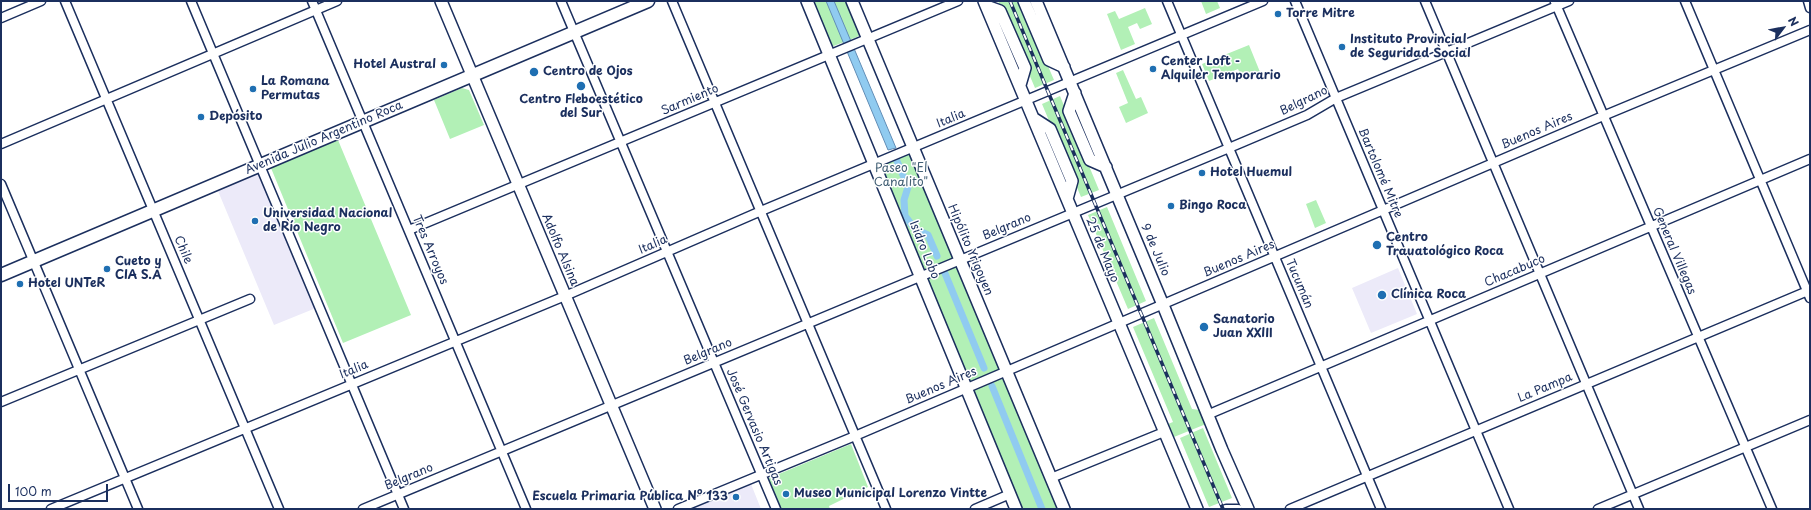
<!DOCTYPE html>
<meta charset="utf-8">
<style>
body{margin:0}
#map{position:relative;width:1811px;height:510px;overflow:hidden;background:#fff;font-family:"Playpen Sans",sans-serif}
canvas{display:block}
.frame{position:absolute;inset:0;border:2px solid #1b2f5e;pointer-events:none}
.north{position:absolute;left:1763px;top:8px;width:40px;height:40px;-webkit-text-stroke:3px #fff;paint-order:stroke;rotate:58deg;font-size:11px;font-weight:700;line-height:16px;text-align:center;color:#1b2f5e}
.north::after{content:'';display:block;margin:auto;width:14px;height:18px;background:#1b2f5e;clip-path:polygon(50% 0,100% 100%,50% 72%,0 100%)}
.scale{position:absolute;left:8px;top:484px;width:100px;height:18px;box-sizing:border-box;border:2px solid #1b2f5e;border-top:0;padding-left:5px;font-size:12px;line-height:14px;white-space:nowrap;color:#1b2f5e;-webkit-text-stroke:3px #fff;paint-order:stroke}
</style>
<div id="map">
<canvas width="1811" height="510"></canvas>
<div class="frame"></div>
<div class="north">N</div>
<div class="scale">100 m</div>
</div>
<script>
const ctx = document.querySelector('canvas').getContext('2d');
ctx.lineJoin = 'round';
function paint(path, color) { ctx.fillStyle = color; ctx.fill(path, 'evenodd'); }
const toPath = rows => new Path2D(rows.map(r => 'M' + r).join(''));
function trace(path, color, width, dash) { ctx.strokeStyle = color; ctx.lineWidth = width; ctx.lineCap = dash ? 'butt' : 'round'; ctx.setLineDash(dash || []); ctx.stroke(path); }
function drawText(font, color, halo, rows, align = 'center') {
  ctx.font = font + ' "Playpen Sans",sans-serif'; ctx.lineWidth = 3; ctx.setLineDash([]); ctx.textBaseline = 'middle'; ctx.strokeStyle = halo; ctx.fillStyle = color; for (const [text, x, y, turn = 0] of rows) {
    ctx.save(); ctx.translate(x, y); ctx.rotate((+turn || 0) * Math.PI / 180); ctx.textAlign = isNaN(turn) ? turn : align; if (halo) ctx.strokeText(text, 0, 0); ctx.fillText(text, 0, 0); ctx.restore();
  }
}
paint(toPath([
 [260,173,316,308,274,325,218,191],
 [1398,268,1417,314,1371,333,1352,288],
 [751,484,761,509,687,509,745,485]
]), '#eceaf9');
paint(toPath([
 [809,1,850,1,862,33,857,37,831,47],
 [998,1,1020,1,1054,80,1035,88],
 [1201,1,1217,1,1220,8,1206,14],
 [1145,8,1152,24,1140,29,1137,23,1128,27,1135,44,1121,50,1107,14,1115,11,1119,19],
 [1249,45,1260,72,1243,80,1238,69,1209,81,1202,64],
 [1123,70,1136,99,1141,97,1148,113,1126,123,1119,107,1128,103,1116,73],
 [462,88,469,90,484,125,450,139,434,100],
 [1060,96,1099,190,1081,197,1042,104],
 [338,140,411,315,343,343,271,168],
 [911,151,1060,509,1021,509,876,163],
 [1316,200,1326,223,1315,228,1306,204],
 [1107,207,1146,301,1128,309,1088,215],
 [1154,318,1192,409,1200,410,1206,424,1174,437,1168,424,1173,422,1133,327],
 [1203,428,1232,498,1209,507,1180,438],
 [851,444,868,487,829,506,830,509,779,509,767,479]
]), '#b2f0b6');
const water = toPath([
 [826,1,834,1,896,148,888,150,826,1]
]);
paint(water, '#90cbf0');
trace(water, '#618db6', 1);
trace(toPath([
 [897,161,908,187,904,200,905,216,915,229,928,235,937,256],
 [944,271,984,368],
 [992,386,1042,509]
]), '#90cbf0', 7);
const street = toPath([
 [65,1,279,509],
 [191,1,404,509],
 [312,1,526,509],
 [561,1,776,509],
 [672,1,886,509],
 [1167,1,1381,509],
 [1295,1,1509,509],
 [1425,1,1639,509],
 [1685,1,1810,298],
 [1808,1,1810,8],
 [1555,2,1772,509],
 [1,18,41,1],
 [1,144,337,1],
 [1,184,138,509],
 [409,230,958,1],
 [1,402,250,299],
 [1207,415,1810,159],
 [1051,478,1164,432],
 [51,509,565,296,761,211,1263,1],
 [363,509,1229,148,1307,115,1336,98,1569,1],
 [678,509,855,436,1603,116,1810,30],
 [975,509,1010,494],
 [1226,509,1238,509],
 [1290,509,1810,290],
 [1598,509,1810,420]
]);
const secondary = toPath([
 [441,1,655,509],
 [807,1,1016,509],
 [852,1,1064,509],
 [984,1,1197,509],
 [1024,1,1049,60,1064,67],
 [1036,1,1163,305,1222,450,1248,509],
 [986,6,1000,11,1025,68,1020,85],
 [1075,93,1069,111,1090,160,1106,167],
 [1033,118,1050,129,1072,181,1067,199]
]);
const primary = toPath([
 [1,275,648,1]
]);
trace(street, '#1b2f5e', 11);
trace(secondary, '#1b2f5e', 14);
trace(primary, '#1b2f5e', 15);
trace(street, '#fff', 8);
trace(secondary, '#fff', 11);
trace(primary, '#fff', 12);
const rail = toPath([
 [1010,1,1223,509]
]);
trace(rail, '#1b2f5e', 3.5);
trace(rail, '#fff', 2, [6]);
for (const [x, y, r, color] of [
 [1278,14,4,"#1f6fb2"],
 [1342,47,4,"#1f6fb2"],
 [444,65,4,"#1f6fb2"],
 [1153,69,4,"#1f6fb2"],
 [534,72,5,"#1f6fb2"],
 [581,86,5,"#1f6fb2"],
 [253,89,4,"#1f6fb2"],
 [201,117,4,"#1f6fb2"],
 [1202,173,4,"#1f6fb2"],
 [1171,206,4,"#1f6fb2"],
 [255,221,4,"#1f6fb2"],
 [1377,245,5,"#1f6fb2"],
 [107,269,4,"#1f6fb2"],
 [20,284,4,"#1f6fb2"],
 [1382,295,5,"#1f6fb2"],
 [1204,327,5,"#1f6fb2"],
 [786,494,4,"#1f6fb2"],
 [736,497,4,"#1f6fb2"]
]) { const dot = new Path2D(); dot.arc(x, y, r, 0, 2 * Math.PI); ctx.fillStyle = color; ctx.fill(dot); trace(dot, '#fff', 1.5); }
drawText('bold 12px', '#1b2f5e', '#fff', [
 ["Torre Mitre",1286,14],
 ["Instituto Provincial",1350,40],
 ["de Seguridad Social",1350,54],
 ["Center Loft -",1161,62],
 ["Alquiler Temporario",1161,76],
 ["Hotel Austral",436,65,"right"],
 ["Centro de Ojos",543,72],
 ["La Romana",261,82],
 ["Permutas",261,96],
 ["Centro Fleboestético",581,100,"center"],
 ["del Sur",581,114,"center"],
 ["Depósito",209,117],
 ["Hotel Huemul",1210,173],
 ["Bingo Roca",1179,206],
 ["Universidad Nacional",263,214],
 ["de Río Negro",263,228],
 ["Centro",1386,238],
 ["Trauatológico Roca",1386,252],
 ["Cueto y",115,262],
 ["CIA S.A",115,276],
 ["Hotel UNTeR",28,284],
 ["Clínica Roca",1391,295],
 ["Sanatorio",1213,320],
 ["Juan XXIII",1213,334],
 ["Museo Municipal Lorenzo Vintte",794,494],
 ["Escuela Primaria Pública Nº 133",728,497,"right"]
], 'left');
drawText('12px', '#1b2f5e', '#fff', [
 ["Sarmiento",690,100,-23],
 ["Belgrano",1304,101,-26],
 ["Italia",951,119,-23],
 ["Buenos Aires",1537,131,-23],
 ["Avenida Julio Argentino Roca",324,138,-23],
 ["Bartolomé Mitre",1380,173,67],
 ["Belgrano",1007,227,-23],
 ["Italia",653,245,-24],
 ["Chile",183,250,67],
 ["Tres Arroyos",430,250,67],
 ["Adolfo Alsina",560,250,67],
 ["Isidro Lobo",924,250,68],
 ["Hipólito Yrigoyen",970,250,67],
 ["25 de Mayo",1102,250,68],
 ["9 de Julio",1155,250,67],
 ["General Villegas",1674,251,67],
 ["Buenos Aires",1239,259,-23],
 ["Chacabuco",1515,271,-23],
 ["Tucumán",1299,284,67],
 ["Belgrano",708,352,-23],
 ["Italia",354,370,-23],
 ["Buenos Aires",941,386,-23],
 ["La Pampa",1545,388,-23],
 ["José Gervasio Artigas",754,427,67],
 ["Belgrano",409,477,-23]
]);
drawText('12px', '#415f74', '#fff', [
 ["Paseo \"El",901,169],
 ["Canalito\"",901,183]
]);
</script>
